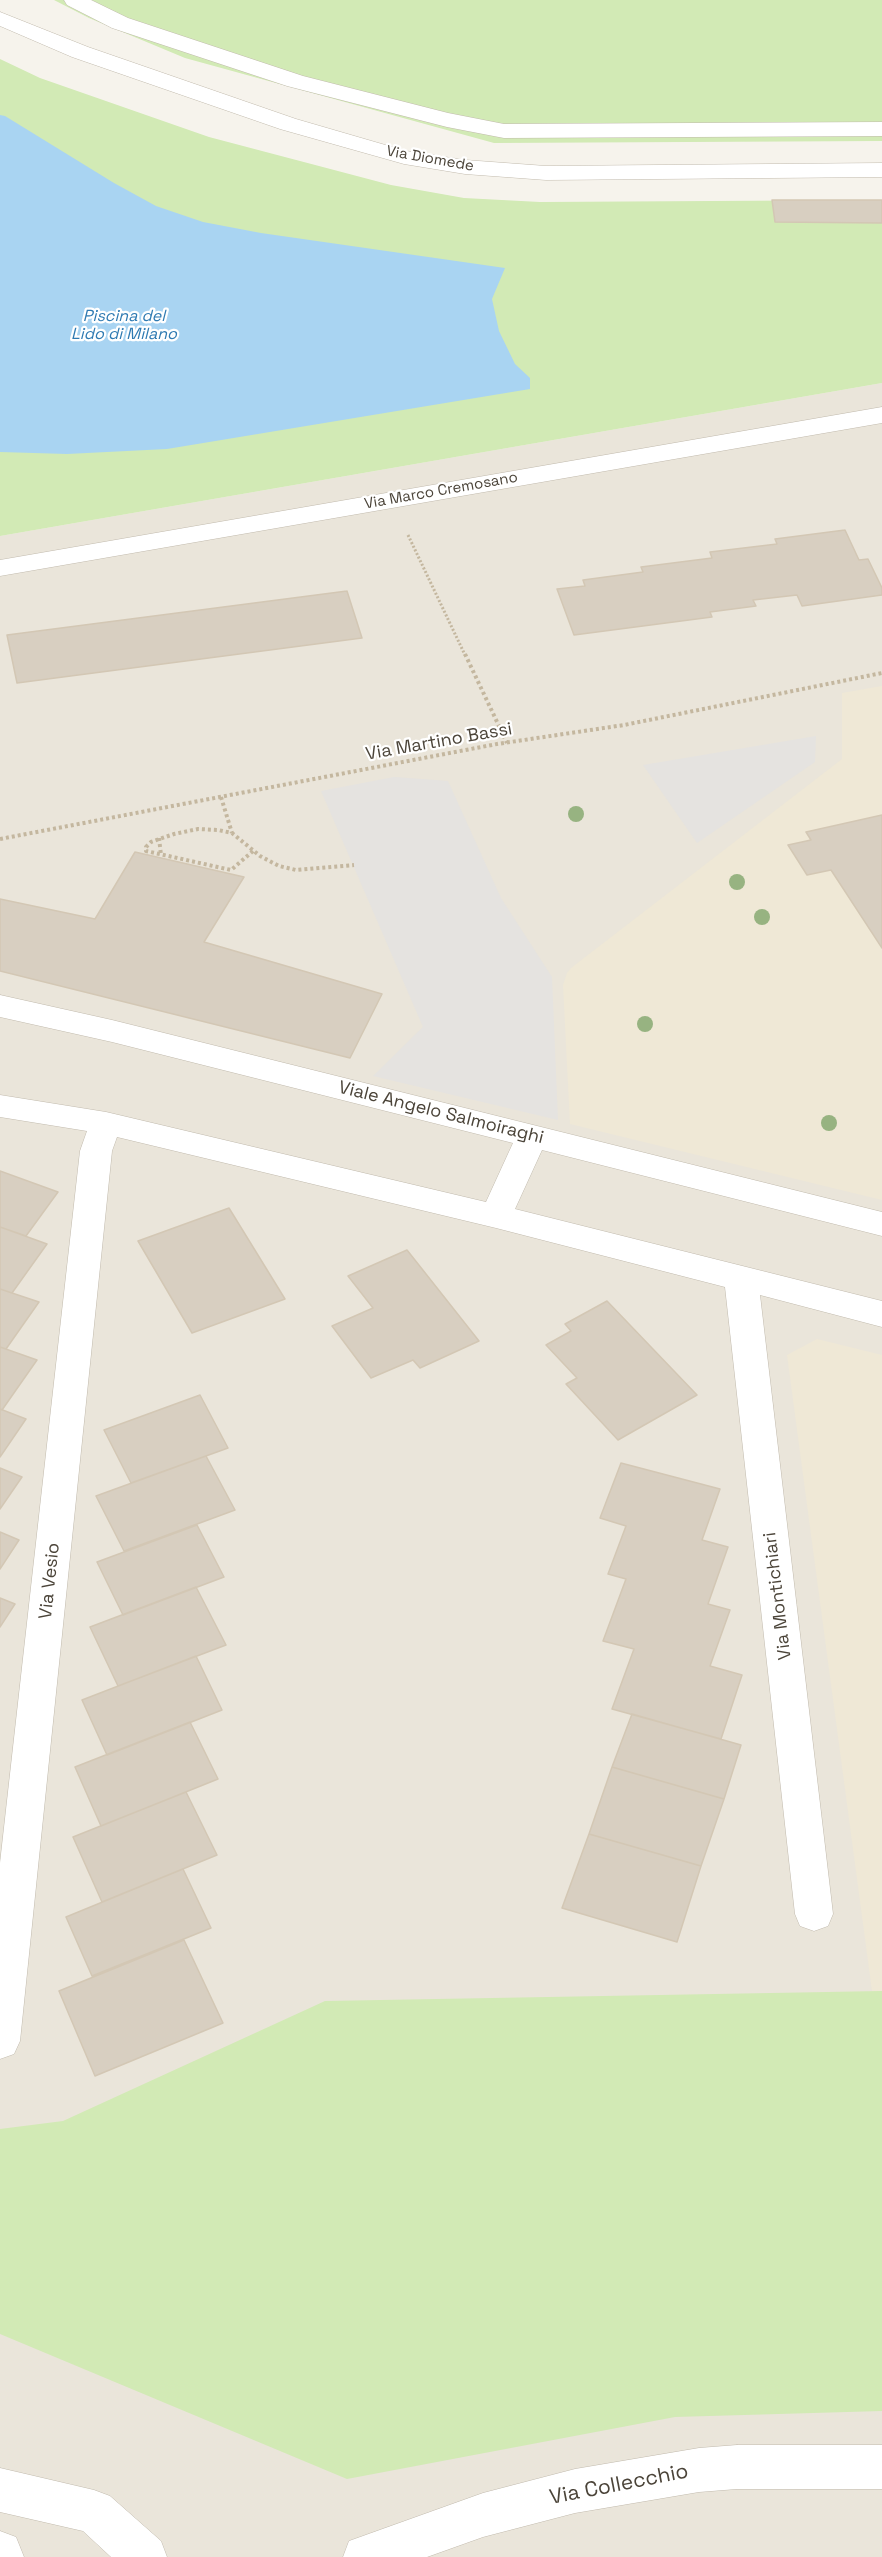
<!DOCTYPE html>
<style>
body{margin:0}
canvas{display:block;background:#f6f3ec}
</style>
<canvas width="882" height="2557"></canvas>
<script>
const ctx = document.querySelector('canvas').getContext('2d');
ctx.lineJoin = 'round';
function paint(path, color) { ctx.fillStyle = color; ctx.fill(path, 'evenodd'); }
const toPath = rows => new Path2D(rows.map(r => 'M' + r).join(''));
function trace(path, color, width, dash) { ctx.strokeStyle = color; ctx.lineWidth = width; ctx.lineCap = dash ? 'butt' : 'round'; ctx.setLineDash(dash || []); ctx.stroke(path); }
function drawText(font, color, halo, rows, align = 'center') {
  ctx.font = font + ' "Space Grotesk",sans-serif'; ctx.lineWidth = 4.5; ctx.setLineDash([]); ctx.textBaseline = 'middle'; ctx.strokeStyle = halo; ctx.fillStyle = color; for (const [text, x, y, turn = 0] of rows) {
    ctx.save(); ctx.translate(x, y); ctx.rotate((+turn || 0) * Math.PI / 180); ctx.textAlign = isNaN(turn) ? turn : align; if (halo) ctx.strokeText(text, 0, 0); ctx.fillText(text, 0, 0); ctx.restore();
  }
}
paint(toPath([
 [882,383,882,2557,0,2557,0,536]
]), '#eae5da');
paint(toPath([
 [882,686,882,1200,570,1124,563,985,567,973,571,968,842,759,842,693],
 [817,1339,882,1355,882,1991,872,1991,787,1355]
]), '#efe8d6');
paint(toPath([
 [54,0,882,0,882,141,494,143,185,58,89,18],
 [0,59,40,78,209,137,391,185,464,198,540,202,882,200,882,383,0,536],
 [882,1991,882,2411,675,2417,347,2479,0,2334,0,2129,63,2121,325,2001]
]), '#d2eab5');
paint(toPath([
 [816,736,815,762,697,843,643,765],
 [394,777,448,781,501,898,552,977,558,1120,373,1076,423,1027,321,791]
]), '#e5e3e0');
paint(toPath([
 [0,115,5,116,114,183,156,206,203,222,261,233,505,268,492,299,499,331,515,364,530,378,530,389,167,449,67,454,0,452]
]), '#a9d4f2');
const building = toPath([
 [772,200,882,200,882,223,775,222,772,200],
 [845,530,859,560,868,559,882,588,882,595,802,606,797,595,753,600,756,606,710,612,712,617,574,635,557,589,585,586,583,580,643,572,641,567,712,558,710,552,777,544,775,539,845,530],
 [347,591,362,638,17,683,7,635,347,591],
 [882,815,882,948,831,870,807,875,788,845,811,840,806,832,882,815],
 [135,852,244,877,204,942,382,994,350,1058,0,971,0,899,95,919,135,852],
 [0,1171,58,1192,26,1236,0,1227,0,1171],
 [229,1208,285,1299,192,1333,138,1241,229,1208],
 [0,1227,47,1244,12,1293,0,1289,0,1227],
 [407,1250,479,1341,420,1368,413,1360,371,1378,332,1326,373,1308,348,1276,407,1250],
 [0,1289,39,1302,6,1349,0,1347,0,1289],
 [607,1301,697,1395,618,1440,566,1384,577,1378,546,1345,571,1331,565,1324,607,1301],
 [0,1347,37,1360,2,1410,0,1409,0,1347],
 [200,1395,228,1448,131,1483,104,1430,200,1395],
 [0,1409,26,1419,0,1457,0,1409],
 [206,1456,235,1510,124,1551,96,1496,206,1456],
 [621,1463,720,1489,702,1540,728,1547,708,1604,730,1610,710,1666,742,1675,721,1739,612,1709,634,1649,603,1641,626,1579,608,1574,626,1526,600,1518,621,1463],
 [0,1468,22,1477,0,1509,0,1468],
 [197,1525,224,1577,123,1615,97,1562,197,1525],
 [0,1532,19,1540,0,1569,0,1532],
 [196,1587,226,1645,118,1686,90,1627,196,1587],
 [0,1598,15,1604,0,1627,0,1598],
 [196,1656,222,1710,107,1755,82,1700,196,1656],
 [632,1714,741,1745,724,1799,612,1767,632,1714],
 [190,1722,218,1779,101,1826,75,1767,190,1722],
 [612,1767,724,1799,701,1866,589,1834,612,1767],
 [186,1792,217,1855,102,1902,73,1837,186,1792],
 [589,1834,701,1866,677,1942,562,1908,589,1834],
 [183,1869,211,1928,92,1976,66,1917,183,1869],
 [184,1940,223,2023,95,2076,59,1991,184,1940]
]);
paint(building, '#d8cfc1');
trace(building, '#d3c7b4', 1.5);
const minor = toPath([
 [64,0,91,0,128,18,303,76,448,113,504,124,882,122,882,136,504,138,447,127,287,86,112,28,67,5,64,0],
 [0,12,88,47,296,119,406,151,465,160,546,166,882,163,882,177,546,180,465,174,404,164,280,129,72,57,0,26,0,12],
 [882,407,882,423,0,576,0,560,882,407],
 [0,995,112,1020,882,1212,882,1236,542,1150,515,1209,882,1301,882,1327,760,1295,833,1914,828,1926,814,1931,800,1926,795,1914,725,1287,496,1228,117,1137,112,1151,20,2041,14,2054,0,2059,0,1863,80,1151,87,1131,0,1117,0,1095,106,1112,486,1202,513,1143,112,1042,0,1017,0,995],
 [737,2445,882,2445,882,2489,737,2489,699,2492,575,2513,483,2537,427,2557,343,2557,349,2541,483,2493,575,2469,699,2448,737,2445],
 [0,2468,94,2490,110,2496,161,2541,167,2557,111,2557,83,2531,0,2512,0,2468],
 [0,2531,16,2537,24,2557,0,2557,0,2531]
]);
trace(minor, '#c2bbae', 1);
trace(toPath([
 [408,535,465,655]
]), '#c4b79f', 3, [2, 2]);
trace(toPath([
 [465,654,507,743],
 [221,797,232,833],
 [159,838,161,855],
 [0,839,497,744,624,725,882,673],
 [253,851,231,870,146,851,146,847,151,842,174,834,198,829,218,830,232,833,260,856,279,866,296,870,354,865]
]), '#c4b79f', 4, [3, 3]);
paint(minor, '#fff');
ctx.fillStyle = '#97b381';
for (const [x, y] of [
 [576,814],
 [737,882],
 [762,917],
 [645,1024],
 [829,1123]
]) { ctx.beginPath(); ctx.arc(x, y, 8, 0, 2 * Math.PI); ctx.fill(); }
drawText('15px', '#4b4439', '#fff', [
 ["Via Diomede",430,159,10],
 ["Via Marco Cremosano",441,491,-10]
]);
drawText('italic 16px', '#2e7ab2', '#fff', [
 ["Piscina del",124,317],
 ["Lido di Milano",124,335]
]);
drawText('18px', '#4b4439', '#fff', [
 ["Via Martino Bassi",439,742,-10],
 ["Viale Angelo Salmoiraghi",441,1113,14],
 ["Via Vesio",50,1581,-84],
 ["Via Montichiari",778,1596,-97]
]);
drawText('21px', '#4b4439', '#fff', [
 ["Via Collecchio",619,2485,-11]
]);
</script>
